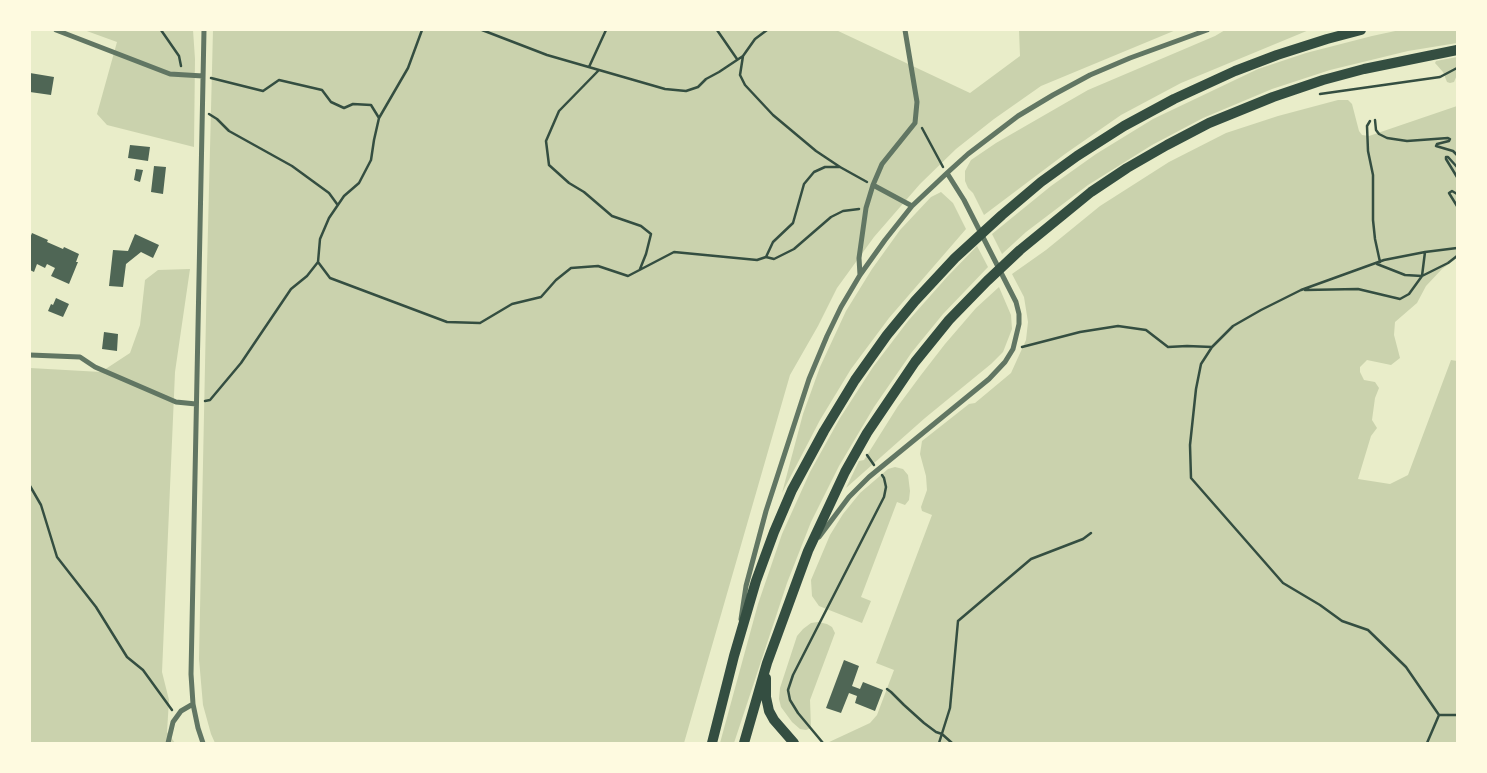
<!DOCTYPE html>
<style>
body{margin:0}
#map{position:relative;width:1487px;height:773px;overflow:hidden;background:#e9edc9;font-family:Jost,sans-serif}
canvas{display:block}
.frame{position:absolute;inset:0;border:31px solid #fefae0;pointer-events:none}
</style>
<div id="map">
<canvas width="1487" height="773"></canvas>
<div class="frame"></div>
</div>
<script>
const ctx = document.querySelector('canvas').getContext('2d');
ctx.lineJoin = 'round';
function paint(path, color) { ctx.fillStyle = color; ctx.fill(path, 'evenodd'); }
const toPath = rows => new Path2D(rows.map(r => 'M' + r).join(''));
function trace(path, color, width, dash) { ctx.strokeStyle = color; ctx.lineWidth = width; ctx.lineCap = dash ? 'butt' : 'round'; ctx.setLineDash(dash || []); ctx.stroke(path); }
paint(toPath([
 [84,30,193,30,195,59,194,147,107,125,97,114,117,42],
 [213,30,836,30,970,93,1020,56,1019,30,1176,30,1041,86,994,119,956,149,920,184,874,237,837,288,818,326,790,375,684,743,215,743,211,734,203,705,199,659,207,268],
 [1225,30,1309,30,1181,83,1121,115,1065,154,984,215,973,193,968,188,965,181,965,171,971,160,996,143,1088,90,1215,36],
 [1400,30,1457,30,1457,43,1408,51,1330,70,1272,89,1203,118,1152,145,1088,185,1026,232,1002,254,992,234,1051,186,1096,154,1153,119,1258,69,1306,53,1372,36],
 [1457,57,1457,75,1454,82,1450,83,1447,82,1443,72,1435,63,1436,61],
 [1338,100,1348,100,1352,104,1359,131,1362,135,1369,136,1457,106,1457,258,1442,269,1426,286,1417,303,1395,322,1394,335,1400,358,1391,365,1367,360,1360,367,1360,372,1364,380,1375,382,1379,388,1375,398,1372,420,1377,428,1371,436,1358,479,1390,484,1408,475,1451,360,1457,361,1457,743,827,743,870,723,877,715,894,670,876,663,932,515,922,511,921,507,927,490,926,476,920,454,922,441,969,404,975,403,1011,373,1026,340,1028,322,1024,297,1012,274,1046,250,1100,206,1169,162,1226,133,1278,116],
 [941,192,953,203,966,229,889,318,851,369,820,420,782,493,803,414,820,367,846,311,872,269,900,230,931,197],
 [977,246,988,267,943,314,912,352,874,407,839,466,811,522,787,583,734,743,720,743,758,604,782,534,810,472,840,418,873,367,908,321,947,277],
 [190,269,175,372,162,672,169,700,167,732,175,743,30,743,30,368,101,372,130,353,140,325,145,280,158,270],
 [999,287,1011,315,1012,329,1003,352,991,364,925,418,846,488,859,461,864,460,898,406,921,375,945,344,976,308],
 [895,467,903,469,908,475,910,491,909,500,905,505,897,502,861,597,871,601,862,623,819,606,812,596,811,580,830,535,843,514,860,493,888,469],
 [818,622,827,624,832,627,835,633,810,700,811,728,806,730,800,729,792,722,781,707,779,699,780,688,797,636,803,629,811,623]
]), '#cad2ad');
paint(toPath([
 [30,73,54,77,51,95,30,92],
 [130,145,150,147,148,161,128,158],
 [154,166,166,167,163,194,151,192],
 [136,169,143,170,140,182,134,180],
 [32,233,48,240,47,242,63,249,64,247,79,254,76,262,78,262,69,284,51,276,55,268,47,264,45,268,37,264,34,272,30,270,30,238],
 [135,234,159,245,153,258,141,252,126,264,123,287,109,286,113,250,128,251],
 [56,298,69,304,63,317,48,311,51,304,53,305],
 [104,332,118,334,117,351,102,349],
 [844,660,859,666,852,686,860,689,863,682,883,690,875,711,855,703,857,696,849,693,841,713,826,708]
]), '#4f6655');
trace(toPath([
 [161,30,179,56,181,66],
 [482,30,547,55,665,89,686,91,698,87,706,79,719,72,743,56],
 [717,30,737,59],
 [767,30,755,39,743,56,740,75,745,85,773,115,816,151,840,167,867,182],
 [589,67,606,30],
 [599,70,559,111,546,141,549,165,569,183,584,192,612,216,641,226,651,234,646,254,640,269],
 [211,78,263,91,279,80,322,90,331,102,344,108,353,104,371,105,379,118,408,68,422,30],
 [1320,94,1440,77,1457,68],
 [209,114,217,119,229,131,292,166,329,193,337,204],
 [1375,120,1376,130,1379,134,1387,138,1407,141,1448,138,1450,139,1449,141,1437,144,1436,146,1453,151,1457,155],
 [1370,121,1367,126,1368,151,1373,175,1373,220,1375,239,1380,262],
 [922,128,943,167],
 [1457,167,1448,157,1446,157,1446,159,1457,177],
 [1457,194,1452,191,1449,193,1457,206],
 [766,257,774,259,794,249,831,217,843,211,859,209],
 [318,262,330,278,447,322,480,323,512,304,541,297,556,280,571,268,598,266,628,276,674,252,757,260,766,257,773,242,793,223,804,184,814,172,825,167,840,167],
 [1377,264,1405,275,1422,276,1448,263,1457,256],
 [1305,290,1358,289,1400,299,1409,294,1422,276,1425,252],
 [1022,347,1080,332,1118,326,1146,330,1168,347,1187,346,1212,347],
 [205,401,210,400,241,363,291,289,307,276,318,262,320,239,329,218,344,196,359,183,371,160,374,140,379,118],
 [867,455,874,465],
 [30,486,41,505,57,557,96,607,127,657,143,670,172,710],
 [887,689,891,692,904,705,924,723,936,732,942,734,952,743],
 [1439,715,1457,715],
 [823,743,798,713,790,700,788,690,793,675,884,497,886,487,884,478,882,475],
 [939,743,950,708,958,621,1031,559,1083,539,1091,533],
 [1427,743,1439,715,1406,667,1368,630,1342,621,1320,605,1283,583,1191,478,1190,445,1196,389,1201,364,1212,347,1233,326,1261,310,1301,290,1384,260,1425,252,1457,248]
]), '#344e41', 2.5);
trace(toPath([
 [56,30,170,74,203,76],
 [873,185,912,206],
 [860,275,859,258,866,208,873,185,882,164,915,123,917,102,905,30],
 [30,355,80,357,95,367,176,402,196,404],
 [819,537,849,497,869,477,989,379,1005,362,1013,349,1019,324,1019,314,1016,302,964,200,947,173],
 [741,619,746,586,766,511,809,379,827,336,841,307,860,275,885,240,912,206,947,173,968,154,1018,116,1053,95,1090,75,1130,58,1207,30],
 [168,743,173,722,181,711,193,704],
 [203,743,198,728,193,704,191,674,204,30]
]), '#617663', 5);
trace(toPath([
 [766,678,766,697,769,711,774,720,794,743],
 [712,743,734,656,756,581,774,532,792,490,824,431,855,380,887,335,915,301,955,258,1002,215,1041,182,1077,156,1124,126,1174,99,1235,71,1277,55,1327,39,1361,30],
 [744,743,767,663,778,633,808,551,845,472,867,433,915,362,949,320,987,281,1020,250,1091,192,1127,168,1167,145,1209,123,1273,97,1323,80,1364,69,1457,50]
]), '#344e41', 10);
</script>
